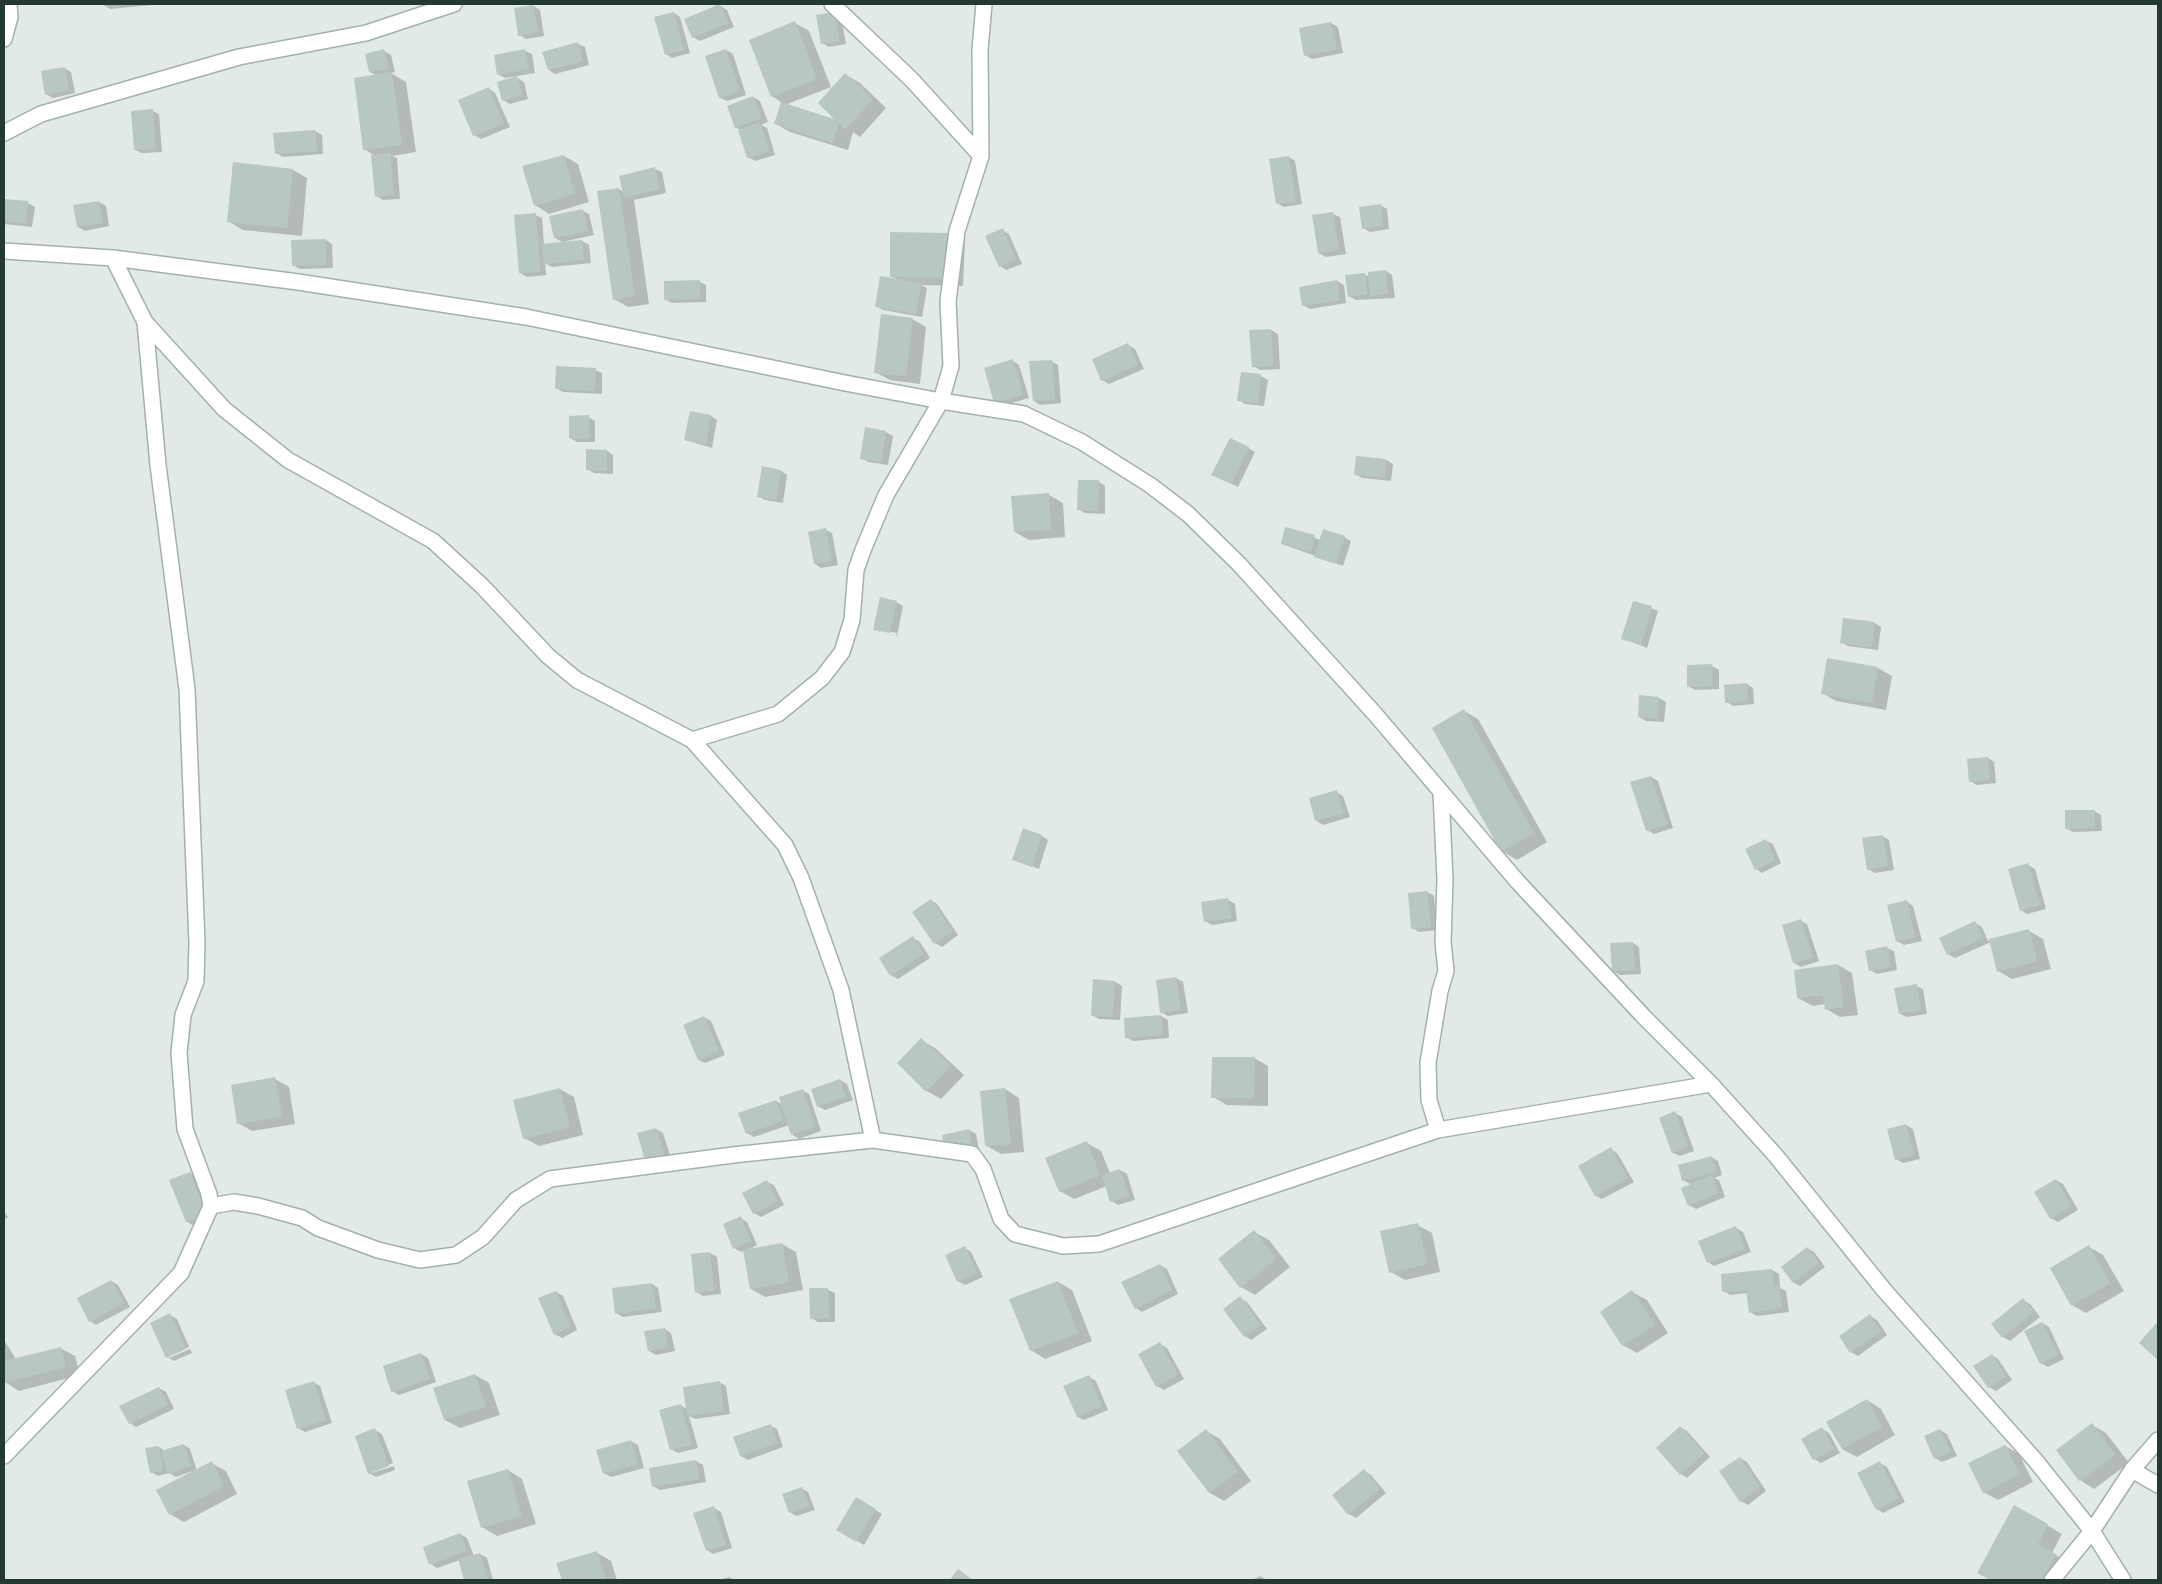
<!DOCTYPE html>
<style>
body{margin:0}
#map{position:relative;width:2162px;height:1584px;overflow:hidden;background:#e1eae5;font-family:Barlow,sans-serif}
canvas{display:block}
.frame{position:absolute;inset:0;border:5px solid #233931;pointer-events:none}
</style>
<div id="map">
<canvas width="2162" height="1584"></canvas>
<div class="frame"></div>
</div>
<script>
const ctx = document.querySelector('canvas').getContext('2d');
ctx.lineJoin = 'round';
function paint(path, color) { ctx.fillStyle = color; ctx.fill(path, 'evenodd'); }
const toPath = rows => new Path2D(rows.map(r => 'M' + r).join(''));
function trace(path, color, width, dash) { ctx.strokeStyle = color; ctx.lineWidth = width; ctx.lineCap = dash ? 'butt' : 'round'; ctx.setLineDash(dash || []); ctx.stroke(path); }
paint(toPath([
 [102,4,163,4,110,9],
 [533,6,540,10,544,36,526,39,520,35],
 [720,6,727,10,734,27,700,41,693,37],
 [674,13,680,17,690,53,672,58,666,54],
 [817,16,841,17,846,44,829,47,822,43],
 [795,23,809,31,831,87,785,105,839,122,846,75,860,83,886,108,860,137,853,132,848,150,790,132,776,124,782,103,772,96],
 [1331,23,1338,27,1343,53,1312,59,1305,55],
 [578,44,585,47,589,65,555,74,549,70],
 [726,50,733,54,746,95,727,101,720,98],
 [384,51,391,55,395,72,391,73,406,82,416,152,392,156,397,158,400,199,383,200,376,196,375,156,364,149,377,76,370,72],
 [525,51,532,54,535,73,505,78,498,74],
 [64,68,71,72,75,93,53,98,46,94],
 [517,78,524,82,528,99,510,104,503,100],
 [489,89,495,93,510,127,481,139,474,135],
 [753,97,760,101,768,122,761,125,767,128,775,155,755,161,748,157,741,130,736,128],
 [152,111,159,114,162,152,142,153,135,150],
 [315,131,322,135,323,154,283,157,276,153],
 [564,156,578,164,589,202,549,214,535,205],
 [1289,157,1295,161,1302,204,1284,207,1277,203],
 [234,163,293,170,307,178,302,236,243,230,228,221],
 [655,169,662,172,666,193,634,200,649,304,628,307,614,299,599,193,619,189,623,192],
 [4,200,28,203,35,207,32,227,4,224],
 [99,202,106,206,109,226,85,231,78,227],
 [1380,205,1387,209,1389,229,1370,232,1363,228],
 [582,211,589,214,594,235,562,242,555,238],
 [1333,214,1340,217,1346,254,1326,257,1319,253],
 [535,215,542,218,544,245,582,241,589,245,591,263,552,267,545,263,546,275,527,277,520,273],
 [1002,230,1009,234,1022,264,1006,270,1000,266],
 [951,234,965,242,963,286,921,285,927,288,922,317,883,310,876,306,898,280,891,276],
 [326,240,332,244,333,268,300,269,293,265],
 [1386,271,1392,275,1395,298,1356,300,1349,296,1365,275,1370,277],
 [1337,281,1344,285,1346,303,1310,309,1303,305],
 [700,282,706,285,706,302,672,303,665,299],
 [912,319,926,327,920,384,890,380,875,372],
 [1271,330,1278,334,1280,369,1260,370,1253,366],
 [1128,345,1135,349,1144,369,1109,384,1102,380],
 [1013,361,1019,365,1029,398,1002,406,995,402],
 [1051,361,1058,365,1061,403,1040,405,1034,401],
 [595,370,602,373,602,394,563,392,556,388],
 [1261,376,1268,380,1264,406,1245,404,1239,400],
 [711,416,717,420,712,448,685,440],
 [588,417,595,421,595,442,577,442,570,438],
 [866,429,886,432,893,436,888,465,868,462,862,458],
 [1248,448,1255,452,1238,487,1220,478],
 [607,451,613,455,613,474,594,473,587,469],
 [1357,458,1386,460,1393,464,1391,481,1362,478,1355,474],
 [781,471,787,475,783,503,765,500,758,496],
 [1099,482,1105,486,1105,514,1085,513,1078,509],
 [1049,495,1063,503,1065,537,1029,540,1015,532],
 [1286,529,1321,540,1344,537,1351,541,1343,566,1282,544],
 [826,530,832,533,838,565,821,568,815,564],
 [896,602,903,606,897,636,881,632,896,636,897,633,880,630,880,632,875,629],
 [1651,608,1658,611,1647,648,1623,638],
 [1875,623,1881,627,1878,650,1848,646,1841,642],
 [1712,666,1719,670,1719,689,1695,690,1688,686],
 [1878,668,1892,676,1886,710,1836,701,1822,693],
 [1747,684,1753,688,1754,704,1733,706,1727,702],
 [1659,698,1666,702,1664,722,1646,721,1639,717],
 [1464,711,1478,719,1547,842,1517,860,1502,851,1433,728],
 [1988,758,1994,762,1996,783,1977,785,1970,781],
 [1651,777,1658,781,1673,828,1654,834,1647,830],
 [1336,792,1343,796,1350,817,1323,825,1317,821,1310,799],
 [2094,811,2101,815,2102,831,2073,832,2066,828],
 [1042,836,1048,840,1039,869,1014,859],
 [1882,836,1889,840,1894,870,1875,873,1868,869],
 [1766,841,1773,844,1781,863,1762,873,1756,869],
 [2028,865,2035,869,2046,909,2027,914,2021,910],
 [1427,892,1434,896,1437,930,1419,932,1412,928],
 [931,900,937,904,958,935,942,947,935,943,914,912],
 [1228,900,1235,904,1237,921,1212,925,1205,921],
 [1907,902,1913,906,1922,941,1904,945,1897,941],
 [1801,921,1807,924,1819,961,1801,967,1794,963],
 [1975,923,1982,927,1988,941,2029,931,2043,939,2051,969,2012,979,1998,971,1991,942,1955,958,1948,954],
 [913,938,920,942,930,958,898,979,891,975],
 [1633,943,1639,947,1641,974,1620,975,1613,971],
 [1887,948,1894,951,1897,970,1877,974,1870,970],
 [1838,965,1852,973,1858,1015,1840,1017,1826,1009,1825,1004,1813,1006,1798,998],
 [1176,978,1183,982,1188,1013,1168,1016,1161,1012],
 [1115,982,1122,986,1120,1020,1099,1019,1092,1015],
 [1916,986,1923,989,1927,1014,1907,1017,1900,1014],
 [1161,1016,1168,1020,1169,1038,1133,1041,1126,1037],
 [704,1017,711,1021,725,1055,705,1063,699,1060],
 [921,1040,935,1048,964,1075,941,1099,927,1091],
 [1254,1058,1268,1066,1268,1106,1227,1105,1213,1097],
 [275,1079,289,1087,295,1124,252,1131,238,1123],
 [840,1080,847,1084,853,1100,825,1110,818,1106],
 [560,1089,574,1097,583,1135,539,1146,524,1138],
 [1005,1089,1019,1098,1024,1152,1001,1154,987,1146,981,1092],
 [802,1090,809,1094,821,1131,799,1139,793,1135,789,1125,754,1137,747,1133,776,1101,783,1105],
 [1675,1113,1682,1117,1694,1151,1680,1156,1673,1153],
 [1906,1125,1913,1129,1920,1159,1903,1163,1896,1159],
 [656,1129,663,1133,674,1168,656,1173,649,1169],
 [969,1130,976,1134,979,1150,953,1156],
 [1087,1143,1101,1151,1110,1173,1120,1170,1127,1174,1135,1200,1118,1205,1112,1201,1107,1186,1074,1199,1060,1191],
 [1611,1149,1617,1153,1634,1182,1602,1199,1596,1196],
 [1711,1157,1718,1161,1722,1175,1714,1178,1719,1180,1725,1197,1696,1209,1689,1205,1692,1185,1683,1180],
 [190,1173,197,1177,213,1217,193,1225,187,1222],
 [2056,1180,2063,1184,2078,1210,2058,1222,2051,1218,2036,1192],
 [767,1182,774,1185,784,1205,761,1217,754,1213],
 [4,1211,8,1217,4,1220],
 [740,1218,747,1222,757,1245,748,1250,782,1244,796,1252,803,1290,765,1297,751,1289,744,1250,741,1252,734,1248],
 [1417,1225,1432,1233,1440,1272,1405,1280,1391,1272],
 [1736,1228,1743,1232,1751,1252,1714,1266,1708,1262],
 [1254,1232,1269,1240,1290,1267,1255,1295,1241,1287],
 [2089,1247,2103,1255,2124,1291,2086,1313,2072,1305],
 [965,1248,971,1252,983,1277,965,1285,958,1281],
 [1807,1248,1814,1252,1825,1267,1800,1286,1793,1282],
 [710,1253,717,1257,721,1294,703,1296,696,1292],
 [1160,1265,1167,1269,1178,1294,1142,1312,1136,1308],
 [1772,1270,1779,1274,1780,1288,1786,1291,1789,1312,1757,1316,1750,1312,1748,1293,1730,1295,1724,1291],
 [111,1281,118,1285,130,1307,96,1325,90,1321],
 [1058,1282,1072,1290,1092,1341,1045,1359,1031,1350],
 [652,1284,658,1288,662,1312,623,1317,616,1313],
 [828,1290,835,1293,835,1322,818,1322,811,1318],
 [556,1292,563,1296,577,1330,562,1338,555,1334],
 [1632,1292,1647,1300,1668,1333,1637,1353,1623,1345],
 [1240,1298,1247,1302,1267,1329,1251,1340,1245,1336],
 [2023,1300,2030,1304,2040,1317,2010,1341,2003,1337],
 [170,1315,177,1319,189,1347,169,1355,169,1358,190,1349,192,1353,174,1361,167,1357],
 [1870,1316,1877,1320,1887,1335,1858,1356,1851,1352],
 [2042,1323,2049,1327,2064,1359,2048,1367,2041,1363],
 [665,1329,671,1333,675,1351,656,1355,649,1351],
 [4,1340,16,1359,60,1348,75,1356,80,1375,19,1391,5,1382],
 [1160,1344,1167,1348,1184,1379,1164,1390,1157,1386],
 [421,1354,428,1358,436,1382,399,1395,392,1391],
 [1992,1355,1998,1359,2012,1380,1996,1391,1989,1387],
 [475,1375,489,1383,500,1415,460,1428,445,1420],
 [1089,1377,1096,1381,1108,1410,1084,1420,1078,1417],
 [313,1382,320,1386,332,1423,305,1432,298,1428],
 [719,1382,726,1386,730,1414,695,1419,689,1416,698,1448,678,1453,671,1449,680,1405,687,1409],
 [159,1388,166,1392,174,1409,136,1427,130,1423],
 [1867,1400,1881,1409,1895,1435,1857,1457,1842,1449],
 [2092,1425,2106,1433,2129,1463,2094,1489,2080,1480,2058,1450],
 [771,1426,777,1429,783,1447,748,1460,741,1456],
 [1680,1427,1687,1431,1710,1457,1687,1478,1681,1474],
 [1822,1429,1829,1433,1840,1453,1821,1463,1814,1459,1803,1439],
 [375,1430,382,1434,393,1463,372,1471,372,1473,394,1466,395,1470,376,1477,369,1473],
 [1940,1430,1947,1434,1957,1456,1942,1462,1935,1458],
 [1206,1431,1220,1439,1251,1481,1224,1501,1210,1493,1179,1451],
 [631,1441,638,1445,644,1468,611,1477,604,1473],
 [184,1445,190,1449,197,1471,211,1463,226,1471,237,1494,184,1522,170,1514,192,1471,176,1477,169,1473,158,1476,151,1472,159,1447,165,1451],
 [2005,1446,2019,1454,2033,1482,1998,1500,1983,1492],
 [1740,1458,1747,1462,1766,1491,1748,1505,1741,1501],
 [696,1461,703,1465,706,1482,660,1490,653,1486],
 [1880,1463,1887,1467,1905,1502,1883,1513,1877,1509],
 [508,1470,522,1479,536,1524,497,1536,482,1527],
 [1364,1471,1371,1475,1386,1493,1356,1518,1349,1514,1334,1495],
 [801,1488,808,1492,815,1510,796,1516,790,1512],
 [857,1499,882,1514,864,1545,838,1529],
 [2014,1506,2062,1534,2052,1553,2070,1563,2060,1580,1992,1580,1978,1573],
 [714,1508,721,1512,732,1548,713,1554,707,1550],
 [460,1534,467,1538,474,1556,480,1554,487,1558,493,1580,466,1580,460,1560,437,1568,431,1564],
 [596,1552,611,1561,617,1580,563,1580,558,1564],
 [1260,1576,1267,1580,1252,1580],
 [729,1577,735,1580,719,1580]
]), '#0003');
paint(toPath([
 [720,4,728,23,692,38,684,19],
 [533,5,538,32,518,36,514,8],
 [674,12,684,50,665,55,654,17],
 [834,12,840,41,821,44,816,15],
 [795,21,817,79,771,97,749,40],
 [1331,22,1337,49,1304,56,1299,28],
 [578,42,583,61,548,70,542,52],
 [384,49,389,69,369,72,365,54],
 [525,49,529,69,497,75,494,55],
 [726,49,740,91,719,98,705,56],
 [65,67,69,90,45,95,41,71],
 [392,72,402,145,363,150,354,78],
 [845,73,873,99,845,130,839,123,833,143,774,124,781,102,834,119,818,103],
 [517,76,522,95,502,101,497,82],
 [489,87,504,124,473,136,458,100],
 [753,96,762,118,735,128,727,106],
 [153,109,156,149,134,150,131,111],
 [760,122,769,151,747,158,738,130],
 [315,130,317,151,275,154,273,133],
 [390,153,394,195,375,197,371,155],
 [564,155,575,194,534,206,522,166],
 [1289,156,1296,201,1276,204,1269,159],
 [233,162,293,169,287,228,227,222],
 [655,167,660,189,624,198,619,176],
 [619,188,635,296,613,300,597,191],
 [4,199,28,201,26,224,4,221],
 [99,201,103,223,77,227,73,205],
 [1381,204,1383,226,1362,229,1359,207],
 [583,209,588,231,554,238,549,216],
 [1333,212,1339,250,1318,253,1312,215],
 [536,213,540,272,519,273,514,215],
 [1003,228,1016,260,999,267,985,236],
 [890,232,951,233,950,278,890,277],
 [326,239,326,265,292,266,291,240],
 [582,240,584,260,544,264,542,244],
 [1386,270,1388,294,1370,296,1368,272],
 [1365,273,1367,294,1348,297,1345,275],
 [880,276,921,283,916,314,875,307],
 [700,280,700,299,664,300,664,281],
 [1337,280,1340,300,1302,306,1299,287],
 [881,314,913,318,906,376,874,373],
 [1271,329,1273,366,1252,367,1249,330],
 [1128,343,1138,365,1101,381,1092,359],
 [1013,359,1023,395,994,403,984,368],
 [1052,360,1055,400,1033,401,1029,361],
 [556,366,596,368,595,391,555,389],
 [1241,372,1261,374,1258,403,1237,401],
 [690,411,711,415,706,445,684,440],
 [589,415,589,439,569,438,569,416],
 [865,427,886,431,882,462,860,459],
 [1230,438,1249,447,1231,484,1211,475],
 [586,449,607,450,607,471,586,470],
 [1356,456,1386,459,1385,478,1354,475],
 [762,466,781,470,776,500,757,497],
 [1078,480,1099,480,1098,511,1077,510],
 [1049,493,1051,530,1014,532,1011,496],
 [1285,527,1315,535,1311,552,1281,544],
 [826,528,832,561,814,564,808,532],
 [1323,529,1345,536,1336,564,1314,557],
 [880,597,897,601,890,633,873,630],
 [1633,601,1652,606,1641,645,1621,639],
 [1843,618,1875,622,1872,647,1840,643],
 [1827,658,1878,667,1872,703,1821,694],
 [1712,664,1713,686,1687,687,1687,665],
 [1747,683,1748,701,1725,703,1724,685],
 [1639,695,1659,697,1658,719,1638,717],
 [1464,709,1534,833,1501,852,1432,728],
 [1988,757,1990,780,1969,782,1967,759],
 [1651,776,1667,825,1646,831,1630,782],
 [1337,790,1344,813,1315,821,1309,798],
 [2065,810,2095,810,2095,828,2065,829],
 [1023,828,1042,835,1032,867,1012,860],
 [1883,835,1888,866,1867,870,1862,838],
 [1766,839,1775,860,1755,870,1745,849],
 [2028,863,2040,905,2020,911,2008,869],
 [1427,891,1431,927,1411,929,1408,893],
 [1228,898,1231,918,1204,922,1201,902],
 [931,899,953,931,934,944,912,912],
 [1907,900,1915,937,1896,942,1887,905],
 [1801,919,1813,958,1793,963,1782,925],
 [1975,921,1983,938,1947,955,1939,938],
 [2029,929,2037,961,1997,972,1989,939],
 [913,936,924,954,890,976,879,958],
 [1633,942,1635,970,1612,971,1610,943],
 [1887,946,1891,967,1869,971,1865,951],
 [1838,964,1844,1007,1825,1010,1823,995,1797,998,1794,970],
 [1176,977,1181,1010,1160,1013,1156,980],
 [1093,979,1115,981,1113,1017,1091,1016],
 [1917,984,1921,1010,1899,1014,1894,988],
 [1161,1015,1163,1035,1125,1038,1124,1018],
 [704,1016,719,1051,698,1060,683,1025],
 [921,1038,951,1066,926,1092,897,1063],
 [1212,1057,1255,1057,1254,1098,1211,1098],
 [275,1077,282,1117,237,1124,231,1085],
 [840,1079,846,1097,817,1107,811,1089],
 [560,1088,570,1127,523,1139,513,1100],
 [1005,1088,1011,1144,985,1146,980,1091],
 [803,1089,815,1127,791,1135,779,1097],
 [776,1100,783,1121,746,1134,738,1113],
 [1675,1111,1688,1147,1672,1153,1659,1118],
 [1906,1124,1914,1155,1895,1160,1887,1129],
 [656,1128,667,1164,648,1170,637,1133],
 [969,1129,973,1147,945,1153,942,1135],
 [1087,1141,1100,1175,1059,1192,1045,1158],
 [1611,1147,1628,1178,1595,1196,1578,1166],
 [1712,1156,1716,1172,1682,1181,1678,1165],
 [1120,1169,1129,1196,1110,1202,1102,1175],
 [190,1172,207,1214,186,1222,169,1180],
 [1712,1175,1719,1193,1688,1206,1681,1188],
 [2056,1179,2072,1206,2050,1219,2034,1192],
 [767,1180,778,1201,753,1214,742,1193],
 [741,1216,751,1241,733,1249,723,1224],
 [1418,1223,1427,1264,1389,1273,1380,1231],
 [1736,1226,1745,1249,1707,1263,1698,1241],
 [1254,1230,1276,1259,1240,1288,1218,1259],
 [782,1243,789,1282,750,1289,743,1250],
 [2089,1245,2110,1283,2071,1306,2050,1268],
 [965,1246,977,1273,957,1282,945,1255],
 [1807,1247,1819,1263,1793,1283,1781,1267],
 [710,1252,714,1291,695,1293,691,1254],
 [1160,1264,1172,1290,1135,1309,1121,1282],
 [1772,1269,1774,1287,1780,1286,1782,1308,1749,1313,1746,1290,1722,1292,1721,1274],
 [111,1280,124,1303,89,1322,77,1298],
 [1058,1281,1078,1333,1030,1351,1009,1299],
 [652,1283,656,1308,615,1314,612,1288],
 [809,1288,828,1288,829,1318,810,1319],
 [1632,1290,1655,1325,1622,1346,1600,1312],
 [556,1291,571,1327,554,1335,538,1298],
 [1240,1296,1261,1325,1244,1337,1223,1309],
 [2023,1298,2034,1312,2002,1338,1991,1324],
 [170,1313,186,1349,166,1358,150,1323],
 [1870,1314,1881,1331,1850,1353,1839,1336],
 [2158,1321,2158,1360,2139,1343],
 [2042,1322,2058,1355,2040,1364,2024,1331],
 [665,1328,668,1347,648,1351,644,1331],
 [1160,1342,1178,1375,1156,1387,1138,1354],
 [61,1347,66,1367,4,1383,4,1361],
 [421,1353,430,1379,391,1392,383,1366],
 [1992,1354,2006,1376,1988,1388,1973,1366],
 [475,1374,486,1407,444,1420,433,1388],
 [1089,1375,1102,1406,1077,1417,1063,1386],
 [314,1381,326,1420,297,1429,285,1390],
 [720,1381,724,1411,687,1416,683,1387],
 [159,1387,168,1405,129,1424,119,1406],
 [1867,1399,1882,1427,1842,1449,1826,1422],
 [681,1404,692,1445,670,1450,659,1410],
 [2092,1423,2115,1455,2079,1481,2056,1450],
 [771,1424,777,1443,740,1456,733,1437],
 [1680,1426,1704,1453,1680,1475,1656,1448],
 [1822,1427,1834,1449,1813,1460,1801,1439],
 [375,1428,389,1466,368,1474,355,1436],
 [1206,1429,1238,1472,1209,1493,1177,1451],
 [1940,1429,1951,1452,1934,1459,1924,1436],
 [631,1440,638,1464,603,1474,596,1450],
 [184,1444,191,1466,168,1474,161,1451],
 [2005,1445,2020,1474,1983,1493,1968,1463],
 [159,1446,163,1471,150,1473,145,1448],
 [1740,1457,1760,1487,1740,1502,1719,1471],
 [696,1460,700,1479,652,1487,649,1468],
 [212,1461,224,1486,169,1515,156,1490],
 [1880,1461,1899,1498,1876,1510,1857,1473],
 [508,1469,522,1516,481,1528,467,1481],
 [1364,1469,1380,1489,1348,1515,1332,1495],
 [802,1487,809,1506,789,1513,782,1494],
 [856,1497,876,1509,856,1542,836,1530],
 [2014,1505,2048,1524,2038,1544,2056,1554,2042,1580,1990,1580,1977,1573],
 [714,1506,726,1545,706,1551,693,1513],
 [460,1533,467,1551,429,1565,423,1547],
 [597,1551,606,1580,562,1580,556,1563],
 [480,1553,488,1580,464,1580,458,1559],
 [958,1569,973,1580,950,1580]
]), '#b9c7c1');
const minor = toPath([
 [832,4,912,80,981,156],
 [4,39,10,17,9,4],
 [4,133,41,114,239,57,366,33,454,4],
 [4,251,113,258,298,282,526,317,845,383,941,401,1024,414,1082,442,1150,485,1188,514,1239,564,1375,714,1517,881,1645,1018,1711,1084,1776,1156,1884,1290,2035,1460,2092,1531,2123,1580],
 [113,258,145,322,224,409,288,460,433,541,482,586,548,656,577,680,692,740,785,845,801,878,841,990,873,1140],
 [692,740,778,714,822,678,842,652,852,620,856,570,863,550,886,495,941,401,951,366,948,301,957,231,981,156,980,50,984,4],
 [1438,1130,1429,1100,1428,1063,1440,991,1446,971,1443,942,1445,880,1441,792],
 [211,1206,234,1202,258,1206,302,1218,318,1228,378,1250,420,1260,456,1255,483,1237,516,1200,550,1179,733,1155,873,1140,972,1154,983,1169,1001,1219,1015,1234,1063,1246,1099,1244,1438,1130,1711,1084],
 [4,1456,181,1273,211,1206,209,1194,185,1129,179,1053,183,1015,196,981,197,943,187,689,158,465,145,322],
 [2132,1470,2158,1485],
 [2052,1580,2092,1531,2132,1470,2158,1440]
]);
trace(minor, '#a4b1ab', 18);
trace(minor, '#fff', 15);
</script>
